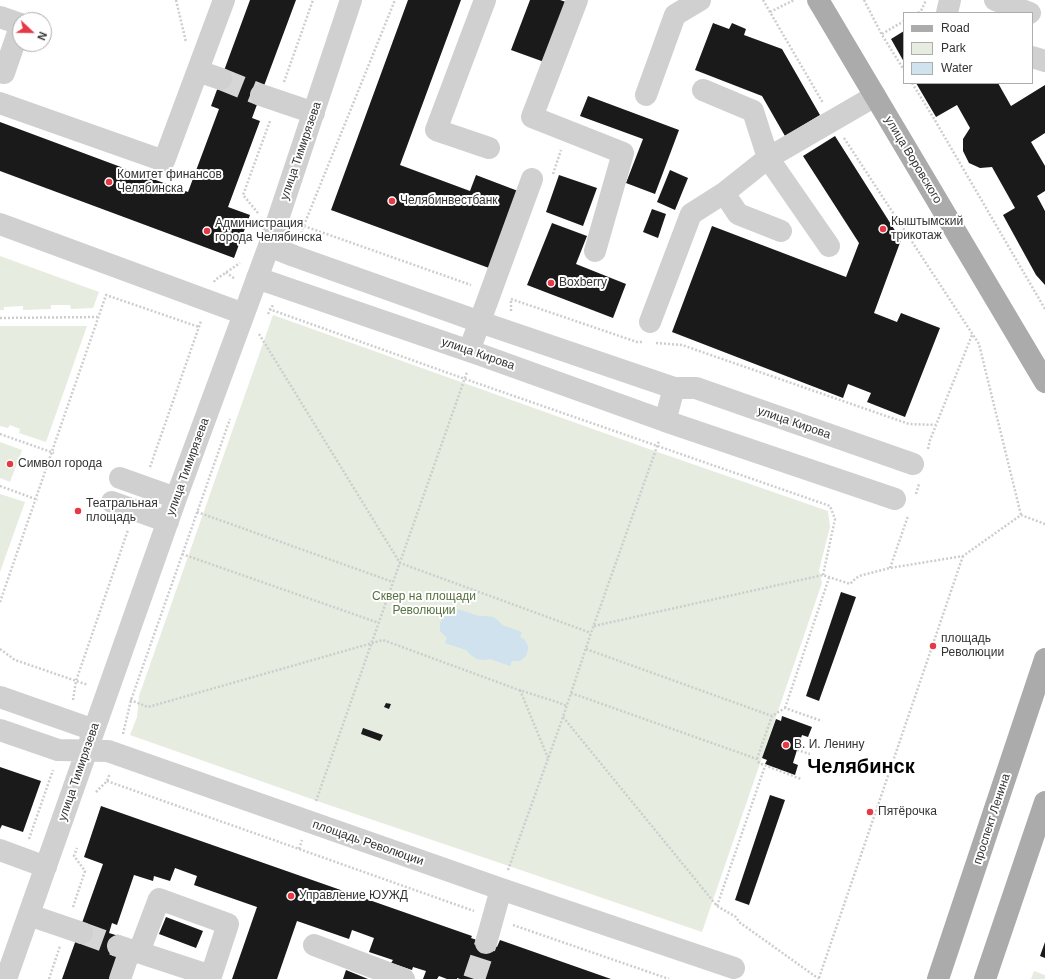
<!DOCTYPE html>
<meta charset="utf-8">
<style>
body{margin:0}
#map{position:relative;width:1045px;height:979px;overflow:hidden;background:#fff;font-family:Helvetica,sans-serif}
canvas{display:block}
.legend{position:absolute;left:903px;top:12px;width:130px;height:72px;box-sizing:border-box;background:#fff;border:1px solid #adadad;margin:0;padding:5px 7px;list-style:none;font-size:12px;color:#333}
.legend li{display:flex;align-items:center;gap:8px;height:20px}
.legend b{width:20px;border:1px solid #adadad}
.north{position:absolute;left:12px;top:12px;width:40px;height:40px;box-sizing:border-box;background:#fff;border:1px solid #adadad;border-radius:50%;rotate:112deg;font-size:11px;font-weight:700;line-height:16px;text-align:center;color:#333}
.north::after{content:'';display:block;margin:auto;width:14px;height:18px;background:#e63946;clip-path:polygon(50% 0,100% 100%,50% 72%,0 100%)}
</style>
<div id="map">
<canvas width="1045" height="979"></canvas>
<ul class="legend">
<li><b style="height:5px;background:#ababab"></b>Road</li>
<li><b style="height:11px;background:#e6ecdf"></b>Park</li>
<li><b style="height:11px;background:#cfe2ee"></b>Water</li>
</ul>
<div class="north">N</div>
</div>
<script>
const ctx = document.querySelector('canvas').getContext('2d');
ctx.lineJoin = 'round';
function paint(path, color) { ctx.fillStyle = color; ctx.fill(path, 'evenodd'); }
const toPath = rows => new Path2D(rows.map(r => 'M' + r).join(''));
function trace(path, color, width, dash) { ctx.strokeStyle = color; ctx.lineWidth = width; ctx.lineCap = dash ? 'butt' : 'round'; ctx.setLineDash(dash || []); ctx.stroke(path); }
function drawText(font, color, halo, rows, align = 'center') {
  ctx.font = font + ' Helvetica,sans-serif'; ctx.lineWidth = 4; ctx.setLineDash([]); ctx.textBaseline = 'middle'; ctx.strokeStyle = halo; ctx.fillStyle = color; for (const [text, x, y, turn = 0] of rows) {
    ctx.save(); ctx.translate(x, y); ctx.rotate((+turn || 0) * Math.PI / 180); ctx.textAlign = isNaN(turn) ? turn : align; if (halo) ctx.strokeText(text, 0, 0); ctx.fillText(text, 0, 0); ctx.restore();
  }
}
paint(toPath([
 [0,256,99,292,93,308,71,309,70,305,51,305,51,309,23,310,23,306,4,307,4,310,0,310],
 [273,315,649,449,828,511,830,527,819,570,822,583,702,932,503,864,323,803,130,735,137,717,139,696],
 [0,326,87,326,46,442,19,433,20,429,10,425,8,428,0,426],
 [0,442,22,450,10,482,0,478],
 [0,494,25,502,0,572],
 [1034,971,1045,975,1045,979,1031,979]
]), '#e6ecdf');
paint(toPath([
 [457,609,479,616,486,616,493,617,499,621,502,625,522,632,520,637,525,640,528,646,528,650,526,656,520,661,512,661,510,666,490,659,485,660,477,659,471,655,466,650,445,643,447,638,440,631,440,623,443,618,446,615,450,614,455,614]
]), '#cfe2ee');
paint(toPath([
 [250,0,296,0,252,118,260,121,228,207,250,215,234,258,0,171,0,122,188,192,219,109,211,106],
 [408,0,461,0,400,165,470,191,476,175,518,191,489,268,331,210],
 [530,0,560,0,569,3,547,63,511,50],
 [713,23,729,29,732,23,746,29,744,35,782,49,820,115,785,136,762,96,695,70],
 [904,31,904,62,891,39],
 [916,83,998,83,1011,106,1045,85,1045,133,1031,142,1045,166,1045,191,1037,196,1045,211,1045,285,1036,275,1003,215,1015,208,992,167,980,168,969,163,963,151,963,139,970,128,957,105,936,117],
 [588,96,679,130,655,194,626,183,643,139,580,116],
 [835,136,901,240,874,313,897,322,901,313,940,328,905,417,867,402,871,393,848,384,843,398,672,332,712,226,846,277,859,243,803,156],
 [670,170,688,178,675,210,657,202],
 [559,175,597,188,583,226,546,212],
 [652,209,666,214,658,238,643,232],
 [552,223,587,236,576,264,626,284,613,318,527,285],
 [841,592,856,597,819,701,806,696],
 [386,703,391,704,389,709,384,707],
 [782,716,812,727,808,737,802,735,797,750,793,763,798,765,795,775,765,764,767,760,762,758,776,719,781,721],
 [363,728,383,735,380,741,361,734],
 [0,767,41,781,23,832,2,825,0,829],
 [770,795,785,800,749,905,735,900],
 [101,806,472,936,471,938,497,947,500,940,611,979,460,979,457,978,457,979,447,979,439,976,437,979,423,979,426,971,413,967,412,970,391,963,393,960,369,952,374,938,352,930,349,939,297,921,277,979,232,979,257,907,194,885,197,876,175,868,170,881,154,876,153,881,134,875,117,925,112,923,109,933,122,937,119,956,111,979,62,979,103,864,84,857],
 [166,917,203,931,196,948,159,934],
 [1045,942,1045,958,1040,956],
 [346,970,368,979,343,979]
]), '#1a1a1a');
trace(toPath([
 [221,79,261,95],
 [82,933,118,946],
 [474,979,486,943]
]), '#d6d6d6', 22, [22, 11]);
trace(toPath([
 [176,0,186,42],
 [763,0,823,103],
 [864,0,882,35,904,70],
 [770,12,794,0],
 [918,13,921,11,926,0],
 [882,34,904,21],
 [284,82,313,0],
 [912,83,933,117,1045,309],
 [844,138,979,344,1021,515],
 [553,174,561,150],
 [258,213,243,195,270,121],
 [304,226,471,285],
 [300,237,304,225,395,0],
 [226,272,235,279],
 [214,282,215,280,240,263],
 [511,299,637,342,643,342],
 [269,309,465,379,830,506,835,519,823,575],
 [511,311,511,300],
 [268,314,273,305],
 [0,318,99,317],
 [259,334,400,563,591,633],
 [656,343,682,345,909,424,936,425],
 [0,434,54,453],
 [928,449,930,440,972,335],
 [150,467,201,321],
 [0,486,38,500],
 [916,494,919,484],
 [197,512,393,582],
 [182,554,379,623],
 [890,568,908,516],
 [0,602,106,295,199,327],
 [594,626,823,575,850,584,855,579,859,576,890,568,963,556,1021,515,1045,524],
 [0,649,15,660,88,685],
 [586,649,772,716,785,708,822,721],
 [520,690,548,758],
 [571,693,757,759,759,763,801,779],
 [73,700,76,681,128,530],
 [130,700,148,707,383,640,519,690,557,702,567,706],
 [785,708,829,578],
 [563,717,717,906,736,917,739,922,819,979],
 [123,734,131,700,230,419],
 [797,750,810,754],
 [757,759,772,716],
 [107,781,474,911],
 [96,792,107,781,110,773],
 [316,801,467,372],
 [29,839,53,770],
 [299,849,302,840],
 [508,870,563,717,591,633,659,441],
 [717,906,765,766],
 [73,907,85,871,74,856,77,848],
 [513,925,669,979],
 [819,978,963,556],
 [49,979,60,946]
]), '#cdcdcd', 2.5, [2, 2]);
trace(toPath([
 [485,0,436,130,489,148],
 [577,0,532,117,623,153,595,251],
 [995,0,1030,13],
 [947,13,950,0],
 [0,17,20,24],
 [1032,57,1045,61],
 [198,71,221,79],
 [4,73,20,27],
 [703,90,753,111,768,158,829,246],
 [261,95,314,113],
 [646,95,675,15,700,0],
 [0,103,164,161,224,0],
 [724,193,738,214,781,231],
 [0,224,244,314],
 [257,278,481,355,665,421,674,388,480,322,294,256,269,246],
 [650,322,691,214,724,193,768,158,875,96],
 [469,351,532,179],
 [674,388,696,388,913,464],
 [665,421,895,499],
 [120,478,176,498],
 [112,502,168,522],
 [0,697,94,730],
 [0,730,58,750,108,751,501,889,734,968],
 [0,850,46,867],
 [29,915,82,933],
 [486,943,501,889],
 [314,945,404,979],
 [118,946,130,950,120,979],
 [130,950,144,954,211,976,228,924,159,899,139,952],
 [6,979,176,498,269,246,351,0]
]), '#d0d0d0', 22);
trace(toPath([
 [818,0,1045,382],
 [938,979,1045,659],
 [985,979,1045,802]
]), '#ababab', 22);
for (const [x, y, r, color] of [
 [109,182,4,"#e63946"],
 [392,201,4,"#e63946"],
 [883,229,4,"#e63946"],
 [207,231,4,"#e63946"],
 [551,283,4,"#e63946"],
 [10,464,4,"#e63946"],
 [78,511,4,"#e63946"],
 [933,646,4,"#e63946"],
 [786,745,4,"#e63946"],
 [870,812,4,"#e63946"],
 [291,896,4,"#e63946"]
]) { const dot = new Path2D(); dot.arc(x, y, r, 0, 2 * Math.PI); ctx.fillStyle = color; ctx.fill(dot); trace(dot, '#fff', 1.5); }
drawText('12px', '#333', '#fff', [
 ["улица Тимирязева",301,151,-71],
 ["улица Воровского",913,160,59],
 ["улица Кирова",478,354,19],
 ["улица Кирова",794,423,19],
 ["улица Тимирязева",188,467,-70],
 ["улица Тимирязева",79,772,-71],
 ["проспект Ленина",992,819,-72],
 ["площадь Революции",368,843,19]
]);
drawText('12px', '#333', '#fff', [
 ["Комитет финансов",117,175],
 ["Челябинска",117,189],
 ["Челябинвестбанк",400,201],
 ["Кыштымский",891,222],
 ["трикотаж",891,236],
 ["Администрация",215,224],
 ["города Челябинска",215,238],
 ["Boxberry",559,283],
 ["Символ города",18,464],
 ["Театральная",86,504],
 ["площадь",86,518],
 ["площадь",941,639],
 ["Революции",941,653],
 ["В. И. Ленину",794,745],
 ["Пятёрочка",878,812],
 ["Управление ЮУЖД",299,896]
], 'left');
drawText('12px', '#56703f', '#fff', [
 ["Сквер на площади",424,597],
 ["Революции",424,611]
]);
drawText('bold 20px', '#000', '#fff', [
 ["Челябинск",861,767]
]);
</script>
